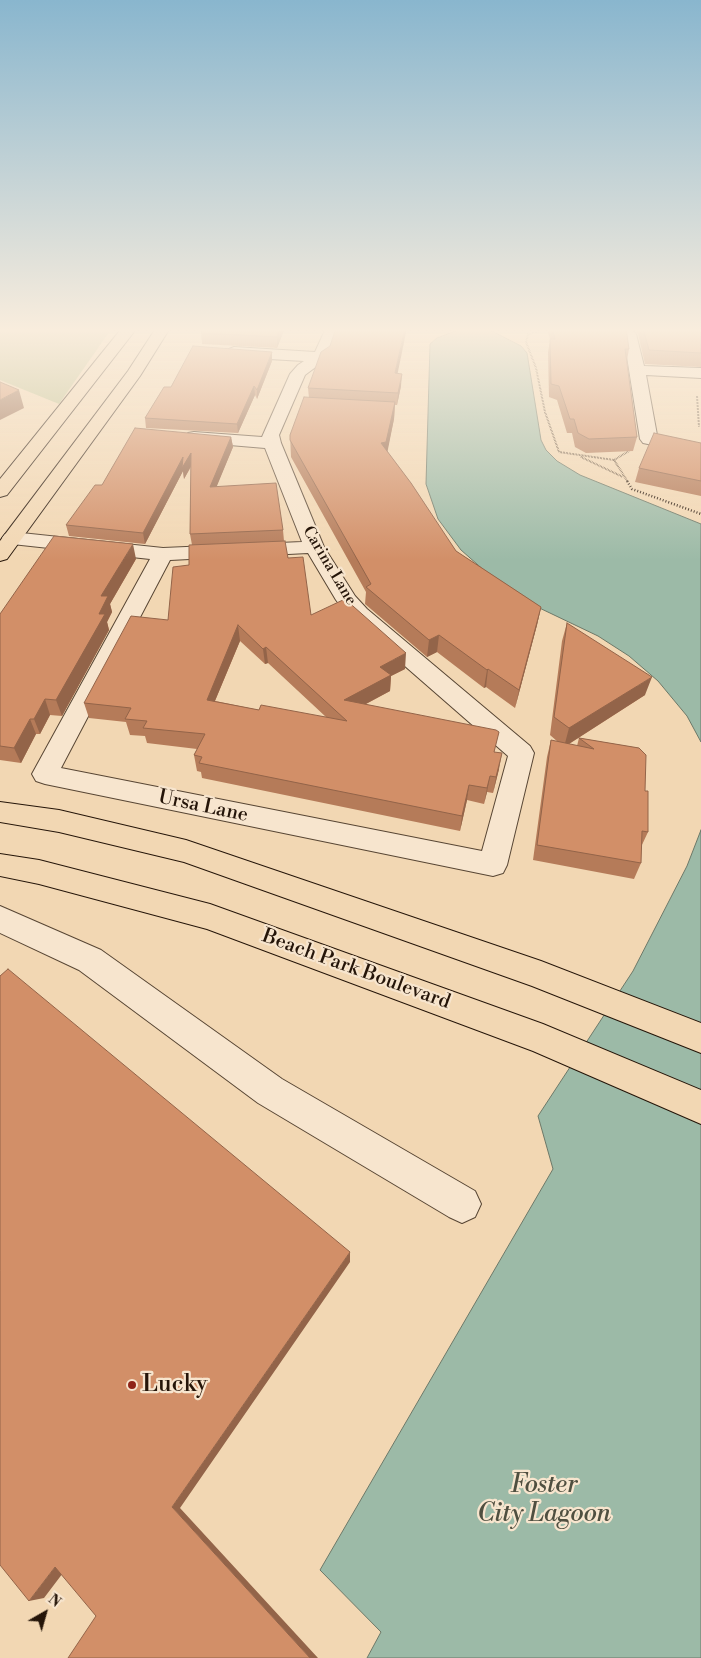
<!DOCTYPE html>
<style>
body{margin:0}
#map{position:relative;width:701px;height:1658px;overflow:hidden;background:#f2d7b3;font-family:"Libre Bodoni",serif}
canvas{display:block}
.north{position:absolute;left:20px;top:1588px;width:50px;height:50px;-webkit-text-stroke:4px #f7e5ce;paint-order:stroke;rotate:38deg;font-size:14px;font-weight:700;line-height:20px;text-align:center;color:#251509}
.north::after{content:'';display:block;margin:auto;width:18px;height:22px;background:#251509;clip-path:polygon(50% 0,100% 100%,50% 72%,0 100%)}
</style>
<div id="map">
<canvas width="701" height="1658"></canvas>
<div class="north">N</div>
</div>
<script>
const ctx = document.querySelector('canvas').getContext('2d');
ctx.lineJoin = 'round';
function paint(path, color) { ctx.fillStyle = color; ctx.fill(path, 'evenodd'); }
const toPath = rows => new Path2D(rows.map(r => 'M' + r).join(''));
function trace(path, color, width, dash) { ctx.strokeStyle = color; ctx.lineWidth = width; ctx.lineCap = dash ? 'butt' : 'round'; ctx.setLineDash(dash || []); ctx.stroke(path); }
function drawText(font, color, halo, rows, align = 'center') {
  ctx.font = font + ' "Libre Bodoni",serif'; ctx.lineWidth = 4.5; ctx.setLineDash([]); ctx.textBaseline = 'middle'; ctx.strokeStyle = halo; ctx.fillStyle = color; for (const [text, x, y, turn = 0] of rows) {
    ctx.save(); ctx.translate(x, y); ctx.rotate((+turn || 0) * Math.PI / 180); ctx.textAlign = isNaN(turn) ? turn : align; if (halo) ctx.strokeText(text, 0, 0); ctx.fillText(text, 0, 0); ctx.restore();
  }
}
paint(toPath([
 [0,328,112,328,59,404,0,380]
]), '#b9be8d');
const water = toPath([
 [463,328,486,328,521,346,527,353,541,440,546,450,557,461,580,475,701,524,701,742,687,716,658,681,629,656,598,636,529,603,495,580,461,550,438,519,426,484,430,344,437,338,463,328],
 [701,830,701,1658,367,1658,381,1632,320,1570,553,1169,538,1116,633,971,687,866,701,830]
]);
paint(water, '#9cbaa7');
trace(water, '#6c7868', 1);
const minor = toPath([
 [326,328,340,328,325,360,305,375,279,435,281,443,324,547,355,596,367,609,530,746,534,753,507,865,503,873,493,876,45,784,36,781,32,774,150,559,12,544,5,542,2,538,5,534,12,532,163,548,302,542,265,448,194,442,188,441,185,437,188,433,194,432,262,437,290,374,298,365,304,361,234,357,229,355,226,352,229,349,234,347,315,352,326,328],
 [308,553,336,600,351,619,508,756,482,851,61,768,170,560,308,553],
 [614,328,630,328,636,334,644,366,701,368,701,378,646,375,657,435,701,445,701,455,643,443,640,439,624,338,614,328],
 [0,906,101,950,282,1079,475,1191,481,1204,475,1217,462,1223,449,1217,258,1103,79,970,0,933,0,906]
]);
const major = toPath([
 [122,328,137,328,7,495,0,497,0,479,122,328],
 [156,328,170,328,140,376,7,559,0,561,0,541,128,371,156,328],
 [0,802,59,810,186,840,541,961,701,1023,701,1053,532,986,184,862,59,832,0,822,0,802],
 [0,854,39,860,210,904,543,1024,701,1090,701,1124,533,1051,207,929,39,884,0,876,0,854]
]);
trace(minor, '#584634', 2);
trace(major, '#251509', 2);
trace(toPath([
 [556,328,528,334,526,342,536,368,545,412,559,452,614,460,629,451],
 [697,396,699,427],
 [581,457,623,477],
 [614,460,628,482]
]), '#251509', 2, [0.5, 1]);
trace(toPath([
 [627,481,632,489,701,514]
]), '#251509', 2.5, [1, 2]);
paint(minor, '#f7e5ce');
paint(major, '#f2d7b3');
paint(toPath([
 [285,328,277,348,202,344,201,333],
 [547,328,626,328,629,349,627,360,637,437,633,451,586,453,575,447,572,433,567,433,557,400,549,397,548,352,550,340],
 [632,328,701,328,701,367,645,364,638,334],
 [272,361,257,399,255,395,238,433,146,428,145,418],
 [397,373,401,386,397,405,395,405,394,419,387,451,456,551,541,607,537,625,515,708,486,687,484,688,437,652,427,657,365,604,366,592,291,457,290,435,309,398,308,388],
 [231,437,233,447,216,487,283,530,284,541,288,558,311,615,405,669,391,676,390,691,366,704,495,752,499,769,493,793,487,792,484,804,467,800,460,831,202,778,201,772,197,771,194,755,197,749,147,743,145,736,130,735,126,722,89,718,84,703,168,620,189,565,192,545,190,534,191,467,184,479,183,471,145,544,69,536,66,525,102,485],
 [240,641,265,664,268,663,326,717,259,710,215,701],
 [701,443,701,496,635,482,639,468],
 [136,559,110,604,112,612,107,622,109,630,62,716,50,715,40,734,36,734,21,763,0,760,0,614],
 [567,623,645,695,569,744,577,746,579,738,639,748,645,791,648,832,641,847,641,863,634,879,533,860,547,757,551,740,558,742,550,735,562,641]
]), '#b57b59');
paint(toPath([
 [280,328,285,328,277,348,277,337],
 [405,328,407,328,395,386,395,373],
 [272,352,272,361,257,399,257,390],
 [402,374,401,386,397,405,398,393],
 [254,386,255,395,238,433,237,424],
 [19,390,24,408,0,420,0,400],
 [395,402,394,419,386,459,381,443],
 [231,437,233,447,212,498,210,487],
 [191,453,192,464,184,479,183,471,145,544,143,533,183,457],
 [133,544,136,559,110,604,112,612,107,622,109,630,62,716,56,700,99,614,101,596],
 [541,607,537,625,515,708,519,690],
 [238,625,240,641,209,715,207,700],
 [439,635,437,652,427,657,429,640],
 [266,647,268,663,265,664,263,649],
 [406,653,405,669,391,676,390,691,345,715,344,700,380,667],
 [488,669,486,687,484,688,487,670],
 [652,677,645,695,564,747,569,728],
 [45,699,50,715,40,734,34,719],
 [30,719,36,734,21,763,14,748],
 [502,753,499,769,493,793,496,777],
 [490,776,487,792,484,804,487,788],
 [469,785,467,800,460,831,462,816],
 [350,1252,350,1262,180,1508,318,1658,310,1658,172,1507],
 [69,1565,44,1598,29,1601,55,1567]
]), '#936449');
const building = toPath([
 [204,328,280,328,277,337,201,333,204,328],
 [336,328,405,328,395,373,402,374,398,393,308,388,321,352,330,346,336,328],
 [552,328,626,328,629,349,625,349,637,437,589,439,578,433,574,419,570,419,559,386,551,384,550,339,555,339,552,328],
 [643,328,701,328,701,353,649,350,643,328],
 [193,346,272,352,257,390,254,386,237,424,145,418,164,387,171,387,193,346],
 [0,382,19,390,0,400,0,382],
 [304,397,395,402,386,442,381,443,411,483,456,551,541,607,519,690,488,669,487,670,439,635,429,640,366,587,371,584,290,440,290,435,304,397],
 [135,428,231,437,210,487,276,483,283,530,190,534,191,453,182,468,183,457,143,533,66,525,95,485,102,485,135,428],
 [654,433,701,443,701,481,639,468,654,433],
 [54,536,133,544,101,596,108,596,99,614,105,614,56,700,45,699,34,719,30,719,14,748,0,746,0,614,54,536],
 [285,541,288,558,303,557,311,615,345,599,406,653,380,667,391,675,344,700,496,730,499,732,494,752,502,753,496,777,490,776,487,788,469,785,462,816,199,763,202,757,194,755,205,734,143,728,147,721,125,719,131,708,84,703,131,616,168,620,173,567,189,565,189,545,285,541],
 [238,625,263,649,266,647,347,721,261,705,259,710,207,700,238,625],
 [567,623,652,677,569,728,554,717,567,623],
 [579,738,639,748,646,755,645,791,648,791,648,832,642,831,641,863,537,845,551,740,594,749,579,738],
 [8,969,350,1252,172,1507,310,1658,68,1658,96,1616,55,1567,29,1601,0,1565,0,976,8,969]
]);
paint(building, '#d28f68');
trace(building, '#936449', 1);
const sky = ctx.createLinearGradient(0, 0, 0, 560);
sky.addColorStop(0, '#89b6ce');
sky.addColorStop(0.59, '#f9eddd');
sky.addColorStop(1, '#f9eddd00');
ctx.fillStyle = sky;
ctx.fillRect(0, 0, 701, 560);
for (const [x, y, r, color] of [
 [132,1385,5,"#8f2418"]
]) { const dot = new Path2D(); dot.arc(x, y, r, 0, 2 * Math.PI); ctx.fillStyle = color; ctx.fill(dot); trace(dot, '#f7e5ce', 2); }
drawText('16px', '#251509', '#f7e5ce', [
 ["Carina Lane",329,566,59]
]);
drawText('20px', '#251509', '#f7e5ce', [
 ["Ursa Lane",203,807,12],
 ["Beach Park Boulevard",356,970,20]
]);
drawText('24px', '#251509', '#f7e5ce', [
 ["Lucky",142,1385]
], 'left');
drawText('italic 25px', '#4f4f40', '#f7e5ce', [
 ["Foster",544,1486],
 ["City Lagoon",544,1515]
]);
</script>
